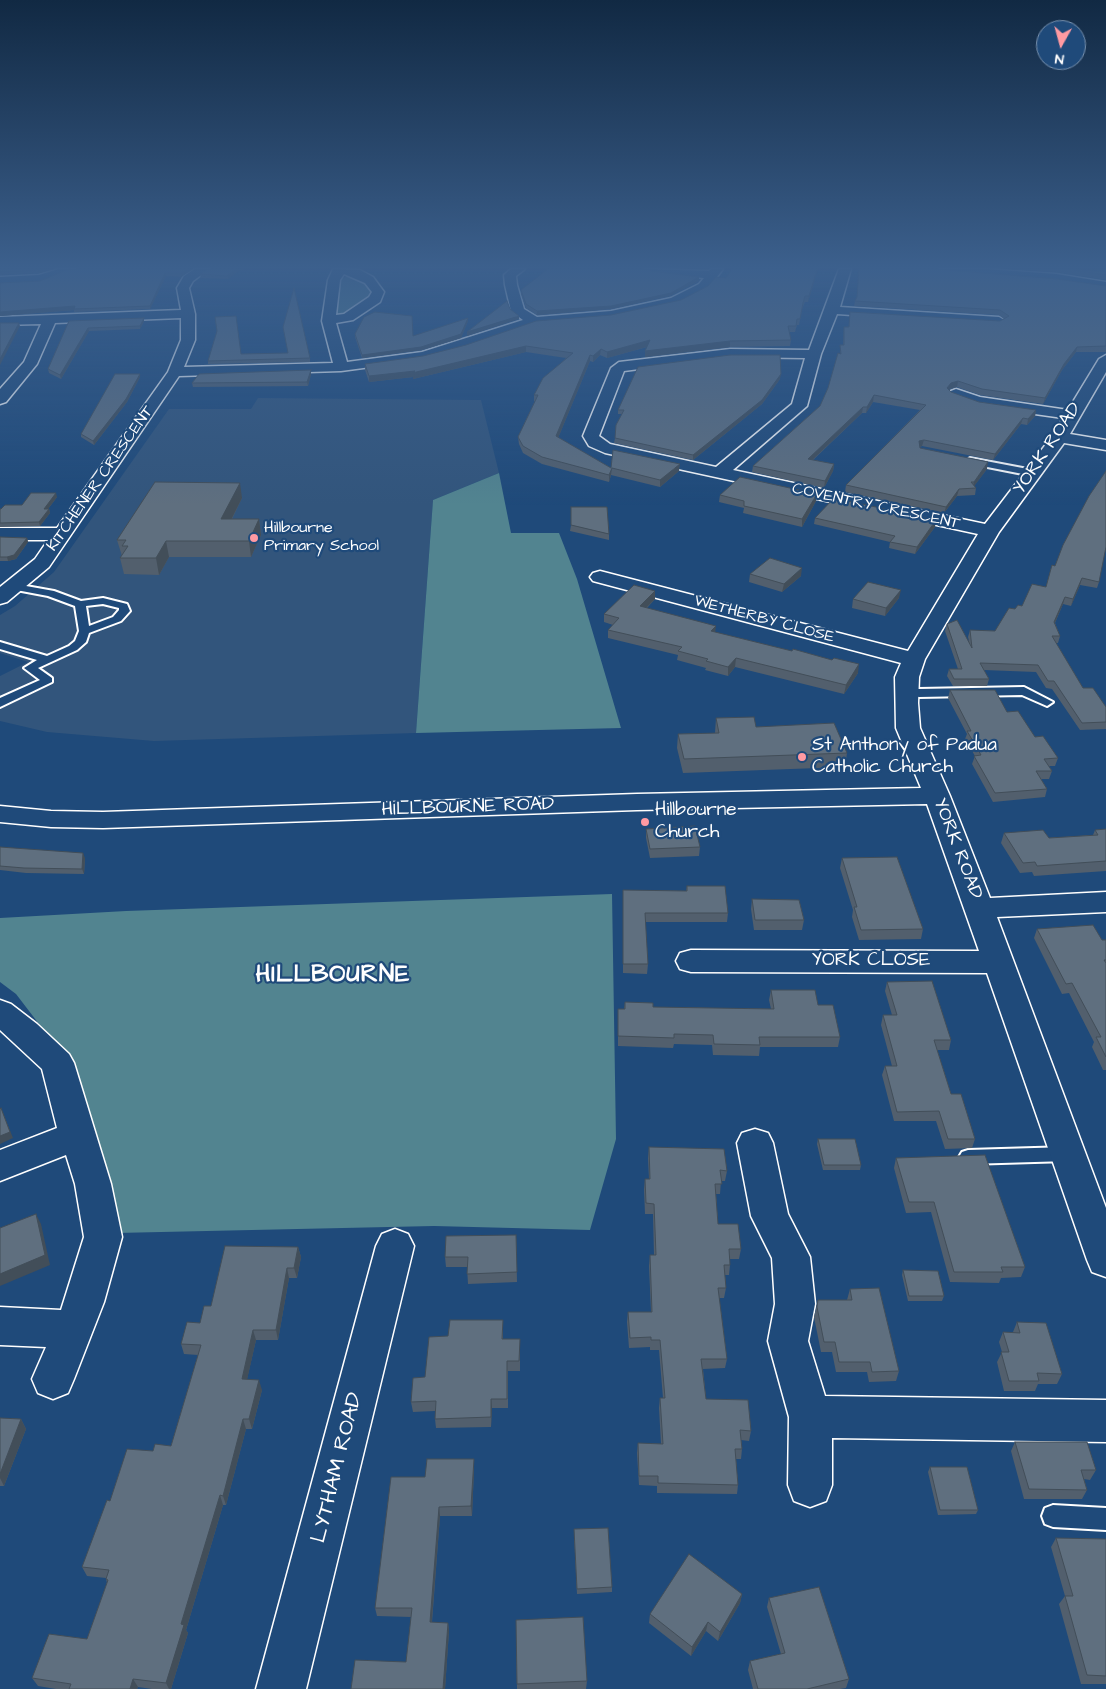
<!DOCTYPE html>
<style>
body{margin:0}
#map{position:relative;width:1106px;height:1689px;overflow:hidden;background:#1f4a7a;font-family:"Architects Daughter",sans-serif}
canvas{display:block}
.north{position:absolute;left:1036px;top:20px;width:50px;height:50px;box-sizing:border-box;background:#1f4a7a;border:1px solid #7992af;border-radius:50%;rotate:187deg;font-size:14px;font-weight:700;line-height:20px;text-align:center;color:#fff}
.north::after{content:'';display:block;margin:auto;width:18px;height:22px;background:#ff9aa2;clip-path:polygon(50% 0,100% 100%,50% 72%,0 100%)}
</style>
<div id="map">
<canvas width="1106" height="1689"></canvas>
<div class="north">N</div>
</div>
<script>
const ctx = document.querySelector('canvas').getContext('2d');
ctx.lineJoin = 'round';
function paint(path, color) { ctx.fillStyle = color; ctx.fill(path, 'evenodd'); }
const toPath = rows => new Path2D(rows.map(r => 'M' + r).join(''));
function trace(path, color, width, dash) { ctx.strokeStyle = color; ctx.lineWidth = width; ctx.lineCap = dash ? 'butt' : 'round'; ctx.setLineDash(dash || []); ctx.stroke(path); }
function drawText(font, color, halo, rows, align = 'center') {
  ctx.font = font + ' "Architects Daughter",sans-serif'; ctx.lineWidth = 4.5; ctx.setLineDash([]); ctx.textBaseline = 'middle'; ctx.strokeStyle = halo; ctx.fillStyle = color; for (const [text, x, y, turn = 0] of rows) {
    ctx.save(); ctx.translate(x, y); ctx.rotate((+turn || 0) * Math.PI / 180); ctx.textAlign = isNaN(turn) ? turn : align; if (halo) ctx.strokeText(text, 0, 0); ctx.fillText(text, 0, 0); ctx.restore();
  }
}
paint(toPath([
 [258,398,481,400,499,473,433,500,416,733,154,741,47,732,0,721,0,676,28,662,0,653,0,615,15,606,54,572,169,409,251,409]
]), '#32557c');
paint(toPath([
 [353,275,371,286,371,299,347,314,336,314,341,278],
 [499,473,511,533,559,533,577,579,621,728,416,733,433,500],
 [612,894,616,1139,590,1230,434,1226,116,1233,65,1058,16,994,0,982,0,918,126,911]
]), '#528490');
const lane = toPath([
 [970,458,1033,470,1037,473,1033,476,967,463,966,461,970,458],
 [15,584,54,591,81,601,103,598,127,604,130,611,121,621,89,633,86,642,77,650,38,668,52,678,52,682,0,707,0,698,40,680,24,668,37,660,0,649,0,642,47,656,69,646,75,641,79,631,75,606,48,596,11,589,10,587,15,584],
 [103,604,119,608,119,610,113,617,89,626,86,606,103,604],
 [906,687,919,689,1024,687,1053,702,1047,706,1022,695,919,697,902,693,900,691,906,687],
 [1068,1147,1074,1149,1077,1154,1074,1159,1068,1161,968,1164,962,1162,959,1157,962,1152,968,1150,1068,1147],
 [1053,1505,1106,1508,1106,1530,1053,1527,1045,1524,1042,1516,1045,1508,1053,1505]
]);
const street = toPath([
 [59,269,75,269,41,283,0,285,0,277,39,275,59,269],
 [195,269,209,269,193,281,189,288,195,314,195,340,184,367,333,363,322,321,328,280,333,269,360,270,373,277,384,292,380,302,353,320,336,323,347,362,422,352,523,320,511,311,505,285,504,275,511,269,525,269,516,276,517,285,524,309,537,317,611,311,671,298,699,284,704,278,651,273,645,269,709,271,711,269,723,269,707,290,680,304,611,319,536,325,466,349,423,360,341,371,179,376,49,567,7,602,0,604,0,587,35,559,48,540,0,540,0,528,57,528,168,372,181,340,181,318,55,323,37,364,6,402,0,404,0,389,24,362,41,324,0,325,0,317,181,310,177,288,184,276,195,269],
 [344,274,365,283,372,292,369,297,344,314,336,315,340,280,344,274],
 [839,269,851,269,840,307,999,317,1006,321,999,325,837,314,821,354,807,406,733,470,985,524,1053,435,1063,418,978,406,951,397,948,394,951,391,956,389,980,397,1068,410,1099,359,1106,355,1106,372,1070,434,1106,440,1106,450,1064,443,999,532,925,659,919,677,918,703,920,728,950,796,990,898,1106,892,1106,912,997,917,1106,1208,1106,1277,1092,1272,1087,1260,987,973,691,972,680,969,676,961,680,953,691,950,979,951,927,804,637,810,103,828,51,827,0,822,0,806,51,811,103,812,637,794,921,788,896,728,895,677,901,663,593,581,590,577,593,573,600,571,908,651,978,534,605,453,589,446,583,436,611,368,619,362,730,349,809,350,839,269],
 [730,357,805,358,792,404,716,467,610,444,599,436,624,371,730,357],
 [939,269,985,269,1056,274,1106,282,1106,290,1056,282,945,273,939,269],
 [0,1000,11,1004,37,1024,69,1054,74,1063,111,1184,122,1237,104,1302,74,1379,68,1393,53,1399,38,1393,32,1379,46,1347,0,1345,0,1307,61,1310,84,1237,75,1184,66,1155,0,1181,0,1150,57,1128,42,1069,0,1030,0,1000],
 [755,1129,768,1133,773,1143,788,1214,810,1257,815,1304,808,1341,825,1396,1106,1400,1106,1442,832,1438,832,1485,826,1501,810,1507,794,1501,788,1485,789,1417,768,1341,775,1304,772,1258,751,1216,737,1143,742,1133,755,1129],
 [395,1229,408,1234,414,1246,306,1689,256,1689,376,1246,382,1234,395,1229]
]);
trace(lane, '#fff', 4);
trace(street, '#fff', 3);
paint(lane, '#1f4a7a');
paint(street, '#1f4a7a');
paint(toPath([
 [0,269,54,269,39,273,0,275],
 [193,269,181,277,166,276,150,309,74,312,74,310,0,316,0,283,40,281],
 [732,269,822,269,818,269,808,302,805,302,802,309,799,325,797,325,795,332,789,332,791,340,790,346,730,347,645,357,645,351,647,347,607,358,600,355,593,362,590,361,558,438,611,468,679,471,660,487,611,475,609,482,542,464,523,453,519,444,518,437,535,401,534,401,534,395,566,358,526,352,413,379,413,377,369,382,365,370,365,364,423,356,681,300,726,278],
 [859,269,946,270,1106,286,1106,352,1076,352,1062,370,1043,404,980,395,957,387,950,389,949,390,951,392,979,402,1036,410,1035,416,1027,425,1021,424,993,460,922,446,920,447,920,448,987,469,974,486,976,488,975,495,957,496,944,513,845,492,846,485,920,410,873,402,866,413,862,413,813,460,834,464,833,471,824,488,752,472,753,466,820,406,828,388,840,354,840,345,843,345,844,327,1000,321,1004,319,999,315,854,306,855,301,857,297],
 [1005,269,1071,269,1106,272,1106,280,1056,272],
 [1082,269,1106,269,1106,270],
 [651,271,699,277,699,281,670,296,611,309,537,315,526,308,521,294,521,290],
 [237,272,228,279,201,278,200,274],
 [69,321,144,321,140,329,89,331,61,379,49,373,48,369],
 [468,321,461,338,422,350,362,358,355,337,355,334,413,336],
 [241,354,310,358,310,362,208,364,208,361],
 [311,370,311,374,308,386,193,387,192,383],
 [140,377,127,402,94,445,81,437,81,434],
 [780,379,762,404,693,460,614,443,615,438,622,414,618,414,618,410],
 [720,495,816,501,802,527,743,513,744,508,719,502],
 [57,497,48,509,49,509,50,513,40,526,0,527,0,509,22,505],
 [242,498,232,519,259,519,261,535,251,557,169,557,159,575,124,574,120,558,122,556,117,540],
 [815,518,935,527,915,554,889,548,890,542,814,524],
 [571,525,609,534,609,540,570,531],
 [0,537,27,538,28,542,16,559,8,561,0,561],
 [1052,565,1099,582,1097,588,1080,585,1071,606,1063,604,1055,623,1060,636,1058,643,1056,643,1083,688,1106,707,1106,729,1080,730,1052,689,1046,688,1036,672,984,670,989,679,987,686,953,686,947,676,949,669,958,669,945,631,947,624,969,641,968,637,970,630,995,631,1015,609,1022,606,1046,587],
 [750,574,801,576,782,592,749,582],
 [655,591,655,599,647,608,715,632,858,673,844,694,735,667,728,676,705,670,706,668,677,660,678,655,608,638,608,630,613,625,604,622,604,614],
 [899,598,885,616,852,608,853,599],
 [950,690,1007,712,1058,758,1055,766,1049,766,1052,771,1049,779,1041,779,1047,789,1045,797,993,802,972,764,975,756,965,739,967,734,948,698],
 [716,718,756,727,847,753,845,767,683,773,677,748,678,734,715,733],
 [646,829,700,847,699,856,650,858,646,838],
 [1106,829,1106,871,1034,876,1032,872,1020,873,1001,843,1004,833,1049,838,1093,835,1095,830],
 [0,847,85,858,84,874,26,873,0,870],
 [842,858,923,929,921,939,859,940,852,917,853,910,840,868],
 [687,886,728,913,727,922,645,922,648,964,647,974,623,973,623,890,686,891],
 [752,899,804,920,802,930,754,930,751,909],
 [1037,929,1102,940,1106,940,1106,1070,1103,1070,1092,1047,1094,1042,1069,993,1062,994,1034,938],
 [887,982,951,1040,949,1050,937,1050,951,1094,975,1139,972,1148,945,1149,936,1121,894,1121,882,1075,885,1066,892,1066,881,1025,883,1015,892,1015,885,991],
 [771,990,818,1005,840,1037,838,1047,760,1047,759,1056,713,1055,712,1045,674,1044,673,1048,618,1046,618,1009,624,1009,625,1002,653,1007,771,1009,769,1000],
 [818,1139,861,1165,860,1170,823,1170,817,1144],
 [649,1147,727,1171,725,1181,721,1181,720,1194,716,1194,718,1224,741,1249,739,1259,730,1259,730,1265,729,1275,725,1275,726,1288,724,1298,719,1298,727,1359,725,1368,703,1369,706,1399,751,1431,749,1441,741,1440,742,1449,741,1459,736,1459,738,1485,737,1494,657,1493,657,1486,639,1485,637,1453,638,1443,661,1444,659,1408,660,1398,663,1398,659,1350,650,1350,650,1347,629,1348,627,1322,628,1312,651,1312,649,1266,650,1255,654,1255,653,1214,645,1214,644,1189,645,1179,649,1179,648,1158],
 [896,1158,1025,1267,1021,1277,1001,1278,999,1283,950,1282,931,1212,906,1213,894,1168],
 [516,1235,517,1282,468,1284,467,1267,446,1267,445,1257],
 [298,1247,301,1257,297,1278,289,1278,278,1340,256,1340,247,1379,262,1390,252,1429,246,1429,226,1505,223,1505,186,1630,188,1633,171,1689,152,1689,138,1687,137,1689,56,1689,38,1686,32,1678,87,1639,107,1583,106,1579,106,1578,87,1576,82,1567,110,1501,171,1446,198,1355,184,1354,181,1344,200,1323,211,1306],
 [903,1270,944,1296,942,1301,908,1301,902,1275],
 [850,1289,899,1371,896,1381,869,1382,867,1372,836,1372,832,1352,821,1352,814,1317,818,1300,847,1300],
 [503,1320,503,1339,520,1339,520,1371,508,1371,508,1408,492,1408,491,1427,436,1428,435,1419,435,1411,413,1412,411,1402,448,1336],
 [1017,1322,1062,1374,1057,1384,1038,1384,1035,1391,1004,1391,997,1362,1002,1352,999,1342,1003,1332,1013,1332],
 [0,1418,21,1419,26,1429,4,1486,0,1486],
 [1015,1442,1096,1470,1090,1480,1084,1479,1087,1490,1082,1499,1024,1499,1011,1451],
 [474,1459,474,1469,472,1516,440,1516,432,1622,448,1623,449,1631,445,1689,351,1689,406,1662,411,1617,377,1616,375,1608,425,1477],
 [930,1467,978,1510,976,1514,938,1515,928,1472],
 [574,1534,612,1587,612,1592,577,1594],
 [1056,1538,1106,1539,1106,1684,1081,1684,1059,1604,1065,1596,1051,1547],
 [742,1594,740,1603,718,1641,706,1631,691,1656,649,1623,650,1614],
 [769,1598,849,1679,846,1688,840,1689,753,1689,748,1670,750,1661,781,1654,767,1607],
 [516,1620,587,1681,586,1689,517,1689]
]), '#525f6d');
paint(toPath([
 [42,269,54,269,39,273,38,270],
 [188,269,193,269,181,277,181,273],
 [236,269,243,269,237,272,228,279,227,276],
 [817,269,818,269,808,302,809,296],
 [165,273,166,276,150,309,150,306],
 [699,277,699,281,670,296,611,309,537,315,537,311],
 [75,306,74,310,0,316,0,312],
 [519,316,519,319,467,336,467,332],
 [144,318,144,321,140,329,140,326],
 [468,318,468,321,461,338,422,350,362,358,362,355],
 [19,323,20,326,0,365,0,359],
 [88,328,89,331,61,379,60,375],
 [650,340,650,346,607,358,607,352],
 [730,341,730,347,645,357,645,351],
 [526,346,526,352,413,379,413,377,369,382,369,376],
 [1077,347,1076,352,1062,370,1043,404,1045,398,1064,364],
 [601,349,600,355,593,362,593,356],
 [590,355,590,361,556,443,556,436],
 [311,370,311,374,308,386,307,382],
 [140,374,140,377,127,402,94,445,93,441],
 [781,374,780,379,762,404,693,460,693,455],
 [958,381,957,387,950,389,946,394,947,388,951,383],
 [874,395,873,402,866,413,867,407],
 [863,407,862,413,807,465,808,459],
 [1036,410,1035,416,1027,425,1028,419],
 [1023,418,1021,424,993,460,995,454],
 [924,440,922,446,917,448,919,441],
 [988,462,987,469,972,489,974,482],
 [680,464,679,471,660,487,660,480],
 [834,464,833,471,824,488,825,481],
 [612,468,611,475,609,482,609,475],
 [240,483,242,498,224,534,221,519],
 [959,489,957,496,944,513,946,507],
 [56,493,57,497,45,513,44,509],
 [817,494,816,501,802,527,802,519],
 [49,509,50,513,40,526,39,522],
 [259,519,261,535,251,557,249,541],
 [936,520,935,527,915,554,917,547],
 [27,538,28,542,16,559,8,561,7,557],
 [166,541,169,557,159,575,156,558],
 [802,568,801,576,782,592,784,584],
 [1082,578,1080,585,1071,606,1073,599],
 [901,590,899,598,885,616,886,608],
 [655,591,655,599,640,614,640,606],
 [1065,597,1063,604,1052,629,1054,622],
 [716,626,715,634,711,631],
 [736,658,735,667,728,676,728,667],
 [859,664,858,673,844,694,846,685],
 [83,853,85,858,84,874,82,869],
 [1,1108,13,1138,0,1144,0,1136],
 [36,1214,41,1224,50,1265,0,1286,0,1274],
 [298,1247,301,1257,297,1278,294,1268],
 [287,1268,289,1278,278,1340,276,1330],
 [253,1330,256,1340,245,1389,242,1379],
 [259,1380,262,1390,252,1429,249,1419],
 [491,1399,492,1408,491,1427],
 [21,1419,26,1429,4,1486,0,1478,0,1474],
 [243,1419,246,1429,226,1505,223,1496],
 [474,1459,474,1469,472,1516,471,1506],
 [220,1495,223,1505,186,1630,188,1633,171,1689,169,1689,166,1683,181,1624],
 [439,1507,440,1516,431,1631,430,1622],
 [742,1594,740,1603,718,1641,720,1632],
 [708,1622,706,1631,691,1656,692,1647],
 [448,1623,449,1631,445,1689,443,1689],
 [133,1679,138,1687,137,1689,130,1689]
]), '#424e59');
const building = toPath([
 [0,269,42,269,38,270,0,272,0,269],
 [69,269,188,269,181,273,165,273,150,306,74,309,75,306,0,312,0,283,40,281,69,269],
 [208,269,236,269,227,276,200,274,208,269],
 [548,269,647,269,651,271,699,277,671,293,611,306,537,311,526,304,521,290,548,269],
 [732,269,817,269,809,296,805,296,803,303,800,319,797,319,796,326,788,326,791,340,730,341,645,351,650,340,607,352,601,349,593,356,590,355,556,436,611,468,613,450,680,464,660,480,612,468,609,475,542,457,523,446,518,437,538,395,534,395,543,378,573,353,526,346,412,373,415,371,369,376,365,364,423,356,466,345,536,321,611,315,681,300,708,286,716,277,726,278,732,269],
 [859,269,944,269,946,270,1057,279,1106,286,1106,346,1077,347,1064,364,1045,398,982,389,958,381,951,383,947,388,951,392,979,402,1036,410,1028,419,1023,418,995,454,924,440,919,441,920,448,988,462,974,482,971,482,976,488,959,489,946,507,846,485,926,405,874,395,867,407,863,407,808,459,834,464,825,481,753,466,820,406,828,388,838,353,841,354,840,345,844,345,844,327,849,327,850,312,1000,321,1009,316,1000,310,855,301,857,297,859,269],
 [1067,269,1106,272,1106,275,1067,269],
 [294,288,310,358,208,361,217,331,215,317,236,316,241,354,288,353,283,327,294,288],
 [507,301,510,309,519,316,467,332,507,301],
 [375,312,412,316,413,336,468,318,461,334,421,347,362,355,355,334,364,317,375,312],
 [144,318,140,326,88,328,60,375,48,369,69,321,144,318],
 [0,323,19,323,0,359,0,323],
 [730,355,780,355,781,374,762,400,693,455,615,438,616,425,624,410,618,410,638,367,730,355],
 [311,370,307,382,192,383,199,374,311,370],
 [115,374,140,374,126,399,93,441,81,434,115,374],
 [1106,471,1106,547,1099,582,1082,578,1073,599,1065,597,1054,622,1060,636,1052,636,1083,688,1093,688,1106,707,1106,722,1082,723,1054,681,1048,681,1038,665,980,663,989,679,954,679,949,669,962,669,947,624,957,620,972,648,970,630,995,631,1009,608,1015,609,1018,605,1022,606,1032,584,1046,587,1052,565,1055,566,1063,545,1089,496,1106,471],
 [740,477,817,494,802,519,744,506,744,501,720,495,740,477],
 [155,482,240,483,221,519,259,519,249,541,166,541,156,558,120,558,128,546,122,546,126,540,117,540,155,482],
 [31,493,56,493,44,509,49,509,39,522,0,523,0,509,1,509,5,505,22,505,31,493],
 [834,498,936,520,917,547,890,542,895,536,815,518,834,498],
 [571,507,607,507,609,534,571,525,571,507],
 [0,537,27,538,14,555,7,557,0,557,0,537],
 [770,558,802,568,784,584,750,574,770,558],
 [868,582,901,590,886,608,853,599,868,582],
 [634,585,655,591,640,606,716,626,711,631,792,651,793,649,832,660,834,658,859,664,846,685,736,658,728,667,706,661,708,659,678,651,682,647,608,630,619,618,604,614,634,585],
 [950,690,995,690,1007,712,1018,711,1035,737,1043,736,1058,758,1044,759,1052,771,1036,771,1047,789,995,793,974,756,981,755,967,731,971,731,950,690],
 [754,717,756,727,834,723,847,753,684,759,678,734,719,733,716,718,754,717],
 [695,826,700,847,650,849,646,829,695,826],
 [1106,829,1106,861,1037,866,1035,862,1023,863,1004,833,1043,830,1049,838,1098,835,1095,830,1106,829],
 [0,847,83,853,82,869,24,868,0,866,0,847],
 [897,857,923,929,861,930,854,907,857,907,842,858,897,857],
 [687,886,725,886,728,913,645,913,648,964,623,964,623,890,687,891,687,886],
 [752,899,799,900,804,920,755,920,752,899],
 [1093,925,1102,940,1106,940,1106,960,1104,960,1106,963,1106,1057,1096,1037,1101,1037,1072,983,1066,984,1037,929,1093,925],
 [932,981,951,1040,934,1040,951,1094,961,1094,975,1139,948,1139,939,1111,897,1112,885,1066,897,1066,883,1015,897,1015,887,982,932,981],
 [771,990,815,990,818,1005,833,1005,840,1037,759,1037,760,1045,714,1044,713,1035,674,1034,674,1038,618,1036,618,1009,625,1009,625,1002,653,1003,653,1007,774,1009,771,990],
 [1,1108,10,1132,0,1136,0,1109,1,1108],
 [818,1139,855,1139,861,1165,824,1165,818,1139],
 [649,1147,724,1149,727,1171,720,1170,722,1184,715,1184,718,1224,738,1224,741,1249,729,1249,730,1265,724,1265,726,1288,718,1288,727,1359,701,1359,706,1399,748,1400,751,1431,740,1430,742,1449,735,1449,738,1485,658,1483,658,1476,639,1476,638,1443,663,1444,660,1398,665,1398,660,1340,651,1340,651,1337,630,1338,628,1312,652,1312,650,1255,656,1255,654,1204,646,1203,645,1179,650,1179,649,1147],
 [985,1155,1025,1267,1001,1267,1003,1272,954,1272,934,1202,909,1202,896,1158,985,1155],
 [36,1214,45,1255,0,1274,0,1228,36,1214],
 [516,1235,517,1272,467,1274,468,1257,445,1257,446,1236,516,1235],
 [225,1246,298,1247,294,1268,287,1268,276,1330,253,1330,242,1379,259,1380,249,1419,243,1419,223,1496,220,1495,181,1624,184,1625,166,1683,133,1679,130,1689,69,1689,71,1684,32,1678,49,1634,87,1639,108,1580,106,1579,109,1570,82,1567,107,1500,110,1501,127,1449,153,1451,155,1444,171,1446,201,1345,181,1344,187,1322,200,1323,204,1306,211,1306,225,1246],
 [903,1270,938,1271,944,1296,909,1296,903,1270],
 [879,1288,899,1371,872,1372,870,1362,839,1362,835,1342,824,1342,817,1307,818,1300,852,1300,850,1289,879,1288],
 [450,1320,503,1320,502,1339,520,1339,519,1361,507,1361,507,1399,491,1399,491,1417,435,1419,436,1401,411,1402,413,1378,425,1377,429,1337,448,1336,450,1320],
 [1017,1322,1046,1323,1062,1374,1037,1373,1039,1381,1009,1381,1001,1352,1009,1352,1003,1332,1020,1333,1017,1322],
 [0,1418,21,1419,0,1474,0,1418],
 [1015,1442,1087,1442,1096,1470,1081,1470,1087,1490,1029,1489,1015,1442],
 [427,1459,474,1459,471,1506,439,1507,430,1622,448,1623,443,1689,351,1689,355,1660,406,1662,412,1608,375,1608,391,1477,425,1477,427,1459],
 [930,1467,967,1467,978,1510,940,1510,930,1467],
 [608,1528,612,1587,577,1589,574,1529,608,1528],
 [1056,1538,1106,1539,1106,1676,1087,1675,1065,1596,1073,1596,1056,1538],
 [689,1554,742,1594,720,1632,708,1622,692,1647,650,1614,689,1554],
 [819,1587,849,1679,807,1689,758,1689,750,1661,785,1653,769,1598,819,1587],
 [583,1617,587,1681,517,1684,516,1620,583,1617]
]);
paint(building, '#5f6f7f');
trace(building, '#424e59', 1);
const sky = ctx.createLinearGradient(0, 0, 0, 505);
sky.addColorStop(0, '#112943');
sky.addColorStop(0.53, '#3c608d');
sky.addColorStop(1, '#3c608d00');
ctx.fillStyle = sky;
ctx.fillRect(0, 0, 1106, 505);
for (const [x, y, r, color] of [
 [254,538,5,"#ff9aa2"],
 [802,757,5,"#ff9aa2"],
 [645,822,5,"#ff9aa2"]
]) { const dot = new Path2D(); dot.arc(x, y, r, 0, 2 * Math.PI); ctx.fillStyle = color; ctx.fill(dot); trace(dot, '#1f4a7a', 2); }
drawText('16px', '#fff', '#1f4a7a', [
 ["KITCHENER CRESCENT",101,479,-55],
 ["COVENTRY CRESCENT",876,507,12],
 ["WETHERBY CLOSE",764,620,15]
]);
drawText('16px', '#fff', '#1f4a7a', [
 ["Hillbourne",264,529],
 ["Primary School",264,547]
], 'left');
drawText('19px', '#fff', '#1f4a7a', [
 ["YORK ROAD",1048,449,-56],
 ["HILLBOURNE ROAD",468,808,-2],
 ["YORK ROAD",957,849,69],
 ["YORK CLOSE",871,961]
]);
drawText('19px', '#fff', '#1f4a7a', [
 ["St Anthony of Padua",812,746],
 ["Catholic Church",812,768],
 ["Hillbourne",655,811],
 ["Church",655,833]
], 'left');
drawText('22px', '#fff', '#1f4a7a', [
 ["LYTHAM ROAD",338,1468,-76]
]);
ctx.letterSpacing = '1px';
drawText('bold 24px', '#fff', '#1f4a7a', [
 ["HILLBOURNE",333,976]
]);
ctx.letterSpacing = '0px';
</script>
